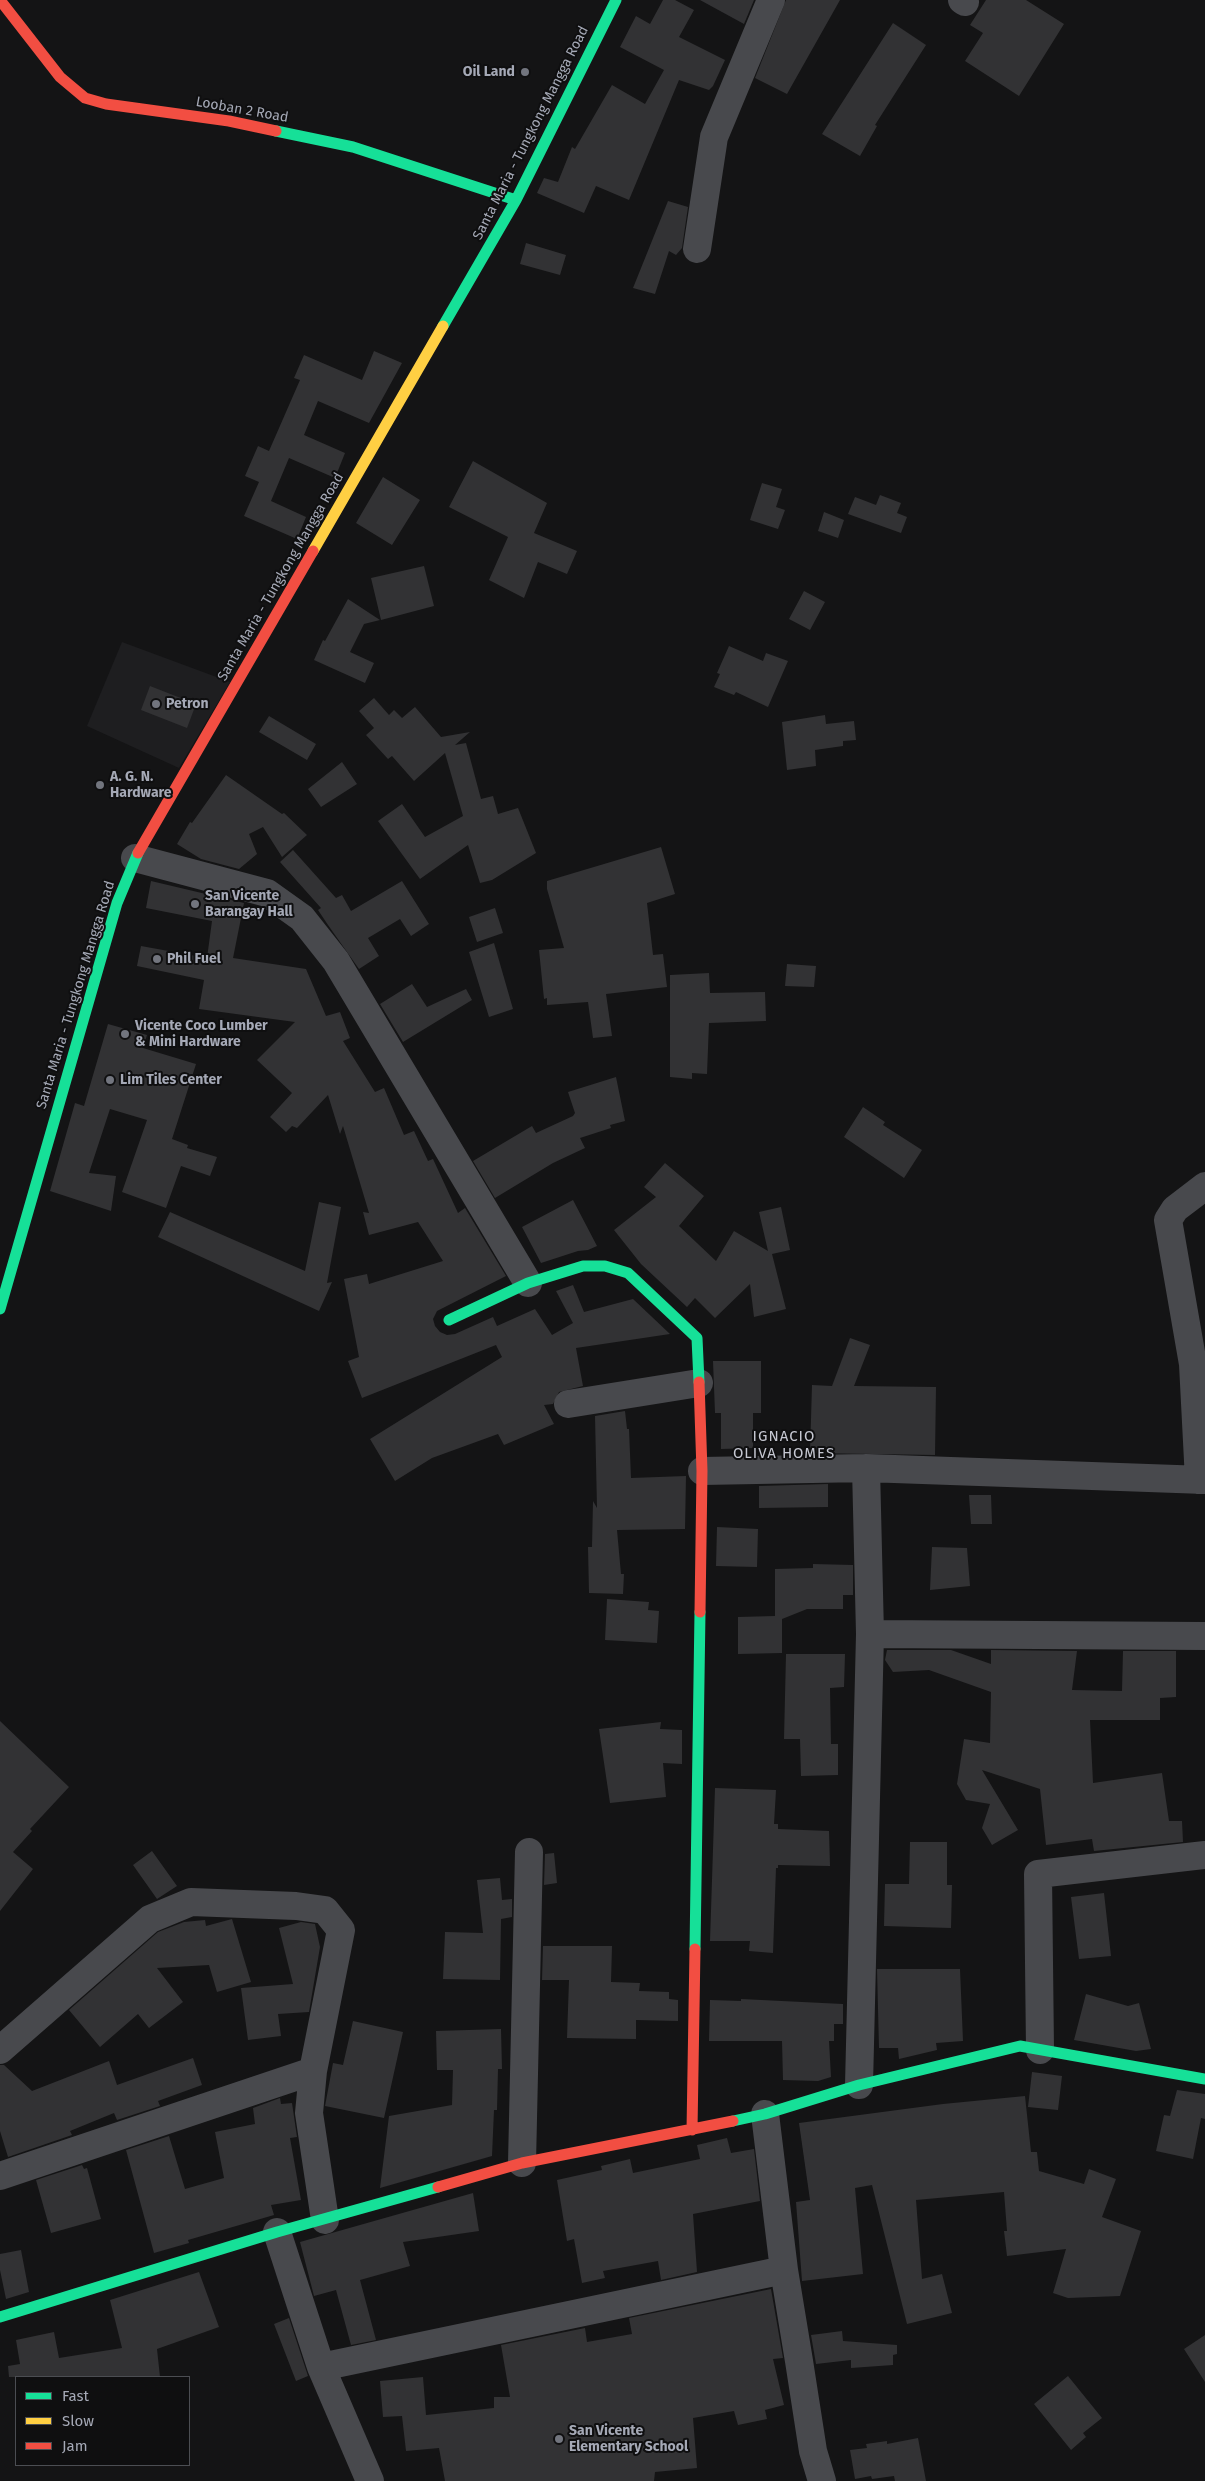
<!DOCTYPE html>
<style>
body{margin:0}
#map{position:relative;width:1205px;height:2481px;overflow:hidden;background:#141415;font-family:"Fira Sans",sans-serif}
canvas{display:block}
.legend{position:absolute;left:15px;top:2376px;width:175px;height:90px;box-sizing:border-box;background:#0f0f10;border:1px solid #4b4d52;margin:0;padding:6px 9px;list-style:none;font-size:15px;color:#a5a9b6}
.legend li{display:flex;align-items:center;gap:10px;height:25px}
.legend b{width:25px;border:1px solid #4b4d52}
</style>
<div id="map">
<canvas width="1205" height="2481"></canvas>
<ul class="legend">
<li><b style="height:6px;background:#16e098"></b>Fast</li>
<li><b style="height:6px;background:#ffcf43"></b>Slow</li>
<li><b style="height:6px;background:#f24e42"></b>Jam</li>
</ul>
</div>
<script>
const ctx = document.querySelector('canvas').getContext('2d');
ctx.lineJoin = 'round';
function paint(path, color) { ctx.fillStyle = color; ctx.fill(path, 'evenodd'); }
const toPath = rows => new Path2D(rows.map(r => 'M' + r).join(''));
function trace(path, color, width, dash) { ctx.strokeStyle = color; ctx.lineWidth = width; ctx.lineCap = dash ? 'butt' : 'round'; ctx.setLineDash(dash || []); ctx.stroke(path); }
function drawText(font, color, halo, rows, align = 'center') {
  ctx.font = font + ' "Fira Sans",sans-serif'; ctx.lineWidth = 4; ctx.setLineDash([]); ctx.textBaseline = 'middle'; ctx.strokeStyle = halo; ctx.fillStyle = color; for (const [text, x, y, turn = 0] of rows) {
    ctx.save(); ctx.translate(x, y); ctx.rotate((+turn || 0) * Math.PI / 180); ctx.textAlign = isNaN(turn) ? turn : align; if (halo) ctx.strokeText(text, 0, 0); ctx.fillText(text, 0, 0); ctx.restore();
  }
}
paint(toPath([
 [122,642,230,682,179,768,87,726]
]), '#1e1e20');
paint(toPath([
 [663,0,675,0,694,10,679,37,725,60,713,86,709,90,679,80,629,200,596,186,584,213,537,193,544,178,558,182,572,147,575,149,612,85,645,104,664,70,620,47,636,16,650,24],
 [700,0,754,0,744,24],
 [786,0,840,0,787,94,755,78],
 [986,0,1026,0,1064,24,1019,96,965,61,983,33,970,25],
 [893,23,926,45,875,125,877,126,860,156,822,134],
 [668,201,688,207,682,248,676,255,669,251,655,294,633,288],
 [526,243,566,255,560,275,520,264],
 [374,351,402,363,369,423,318,401,304,435,345,453,335,478,289,458,271,501,306,517,297,539,244,516,259,482,245,476,258,446,269,451,300,380,294,378,304,355,362,380],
 [473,461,547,503,534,533,577,551,567,574,538,562,524,598,489,580,508,537,449,507],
 [383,477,420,500,392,545,356,523],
 [762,483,782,489,776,507,785,510,778,529,750,520],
 [880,495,901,503,897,513,907,517,901,533,848,514,855,497,876,505],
 [824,512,844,520,838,538,818,531],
 [424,566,434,606,381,620,371,578],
 [804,591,825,602,810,630,789,619],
 [348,599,380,620,364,624,350,652,374,663,365,683,314,660,323,640,325,641],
 [729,646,763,661,766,653,788,661,768,707,736,692,734,695,714,687,720,674,717,673],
 [150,686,196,704,187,728,141,710],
 [374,698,389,715,394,710,402,718,415,707,441,737,470,732,455,745,466,743,481,799,493,796,498,814,518,808,536,853,492,880,480,883,468,845,420,879,378,821,402,804,425,837,463,816,445,753,414,781,392,756,388,759,366,735,374,728,359,711],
 [825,715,826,724,854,721,856,740,843,741,843,746,815,750,816,766,787,770,782,722],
 [269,716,316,744,307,760,259,732],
 [342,762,357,784,321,807,308,789],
 [226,775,282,814,284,813,307,835,282,857,263,827,249,834,257,854,239,869,201,859,177,844,190,822,192,823],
 [661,847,675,894,647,903,653,955,663,954,667,987,606,994,612,1036,593,1038,588,1002,547,1005,547,998,544,999,539,950,564,948,547,889,547,881],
 [293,850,336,898,342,895,351,911,402,881,429,924,411,936,400,919,368,938,379,956,359,969,328,925,318,910,321,908,280,862],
 [151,881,244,903,233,958,306,969,326,1016,340,1012,350,1038,343,1041,375,1092,384,1088,404,1135,414,1131,428,1161,433,1159,458,1213,465,1208,506,1276,437,1311,433,1319,435,1326,440,1332,447,1335,455,1334,493,1317,497,1326,535,1309,552,1335,573,1323,556,1291,573,1285,584,1312,633,1299,670,1334,576,1348,583,1386,559,1392,553,1404,544,1405,554,1424,504,1445,498,1434,432,1458,395,1481,370,1439,502,1357,496,1345,362,1398,348,1361,359,1357,344,1279,367,1274,369,1284,443,1261,418,1222,369,1235,363,1212,369,1213,343,1126,340,1134,328,1095,297,1128,292,1126,286,1132,270,1117,292,1093,257,1060,295,1022,199,1009,204,980,137,966,141,946,207,958,212,921,146,908],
 [495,908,503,933,477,942,469,917],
 [494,943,513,1009,489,1017,469,952],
 [787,964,816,966,814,987,785,986],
 [709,973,710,993,765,992,766,1021,709,1023,707,1074,692,1073,692,1079,670,1077,670,975],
 [412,984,427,1007,466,989,472,1000,403,1042,380,1004],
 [108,1024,147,1035,143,1048,196,1064,172,1139,188,1145,187,1148,217,1157,210,1176,181,1166,166,1208,122,1192,147,1120,110,1109,89,1173,116,1176,111,1211,50,1191,75,1103,84,1106],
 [616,1077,625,1121,610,1125,611,1128,580,1138,585,1148,553,1163,495,1198,473,1161,532,1126,536,1133,573,1116,575,1113,568,1092],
 [863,1107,885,1122,883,1125,922,1150,904,1178,844,1137],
 [665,1163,704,1196,679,1226,716,1261,734,1231,768,1251,759,1212,781,1207,790,1250,772,1254,786,1309,754,1317,750,1284,715,1318,695,1298,687,1307,641,1264,614,1230,656,1197,644,1187],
 [573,1200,597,1246,588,1250,578,1251,541,1263,522,1227],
 [319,1202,341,1207,327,1283,332,1282,319,1311,158,1237,170,1212,305,1271],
 [850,1338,870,1345,854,1386,936,1387,935,1455,810,1453,812,1385,832,1386],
 [713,1361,761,1361,761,1413,753,1413,753,1448,721,1449,721,1413,715,1413],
 [625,1411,627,1429,629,1429,631,1478,686,1476,685,1529,617,1530,621,1574,624,1574,623,1594,589,1593,588,1547,592,1547,593,1501,597,1508,595,1416],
 [828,1484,828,1507,759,1508,759,1486],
 [969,1495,991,1495,992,1524,971,1524],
 [717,1527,758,1529,757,1567,716,1566],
 [932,1547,967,1548,970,1586,930,1590],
 [813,1564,853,1565,853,1595,843,1595,843,1609,807,1609,782,1619,782,1653,738,1654,738,1617,775,1616,775,1569,813,1568],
 [607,1599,649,1602,648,1610,659,1611,657,1643,605,1640],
 [887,1650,951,1650,991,1664,991,1650,1077,1651,1072,1690,1122,1691,1123,1651,1176,1651,1176,1697,1160,1698,1160,1720,1090,1720,1093,1783,1162,1773,1169,1821,1182,1821,1183,1842,1094,1851,1092,1839,1046,1845,1040,1789,982,1770,1018,1830,992,1845,982,1828,990,1804,966,1800,957,1784,964,1739,990,1743,991,1692,929,1670,893,1672,885,1660],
 [786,1654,845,1654,844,1687,830,1688,831,1744,838,1744,838,1775,801,1776,800,1739,784,1739],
 [0,1721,69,1787,30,1829,32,1831,13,1852,33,1869,0,1911],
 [661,1722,660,1729,682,1730,682,1764,663,1763,666,1797,610,1803,599,1729],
 [715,1788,776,1790,774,1824,778,1824,778,1829,829,1831,830,1866,778,1865,778,1868,776,1868,773,1953,749,1951,750,1941,710,1941],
 [910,1842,947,1842,947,1885,952,1885,951,1928,884,1926,885,1884,909,1884],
 [152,1851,177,1886,157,1899,133,1865],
 [554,1853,557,1883,544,1885,545,1854],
 [500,1878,502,1900,512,1899,512,1917,501,1919,500,1980,443,1979,445,1932,483,1933,477,1880],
 [1104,1893,1111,1956,1079,1959,1071,1897],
 [232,1919,251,1982,217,1992,209,1965,157,1968,183,2002,149,2028,138,2014,100,2047,69,2010,158,1932,184,1922,205,1920,206,1926],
 [301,1922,315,1924,320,1947,309,2012,278,2014,281,2036,248,2040,241,1988,293,1984,279,1928],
 [543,1946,612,1946,611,1982,640,1983,639,1991,669,1992,669,1999,678,2000,678,2021,636,2020,636,2039,567,2038,569,1980,542,1980],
 [877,1969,960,1969,963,2041,936,2043,937,2050,899,2059,898,2048,879,2048],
 [1086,1994,1128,2006,1139,2003,1151,2049,1136,2051,1074,2040],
 [741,1999,843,2004,843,2024,834,2024,834,2041,829,2041,831,2077,818,2081,783,2080,782,2041,709,2041,710,2000,741,2001],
 [353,2021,403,2032,384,2118,325,2106,333,2063,343,2065],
 [501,2029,502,2069,498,2069,497,2110,494,2110,492,2156,380,2188,389,2116,452,2105,453,2070,437,2070,436,2031],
 [193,2058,202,2085,158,2101,160,2106,117,2120,114,2113,70,2131,72,2135,8,2157,0,2131,0,2065,4,2065,32,2091,109,2061,117,2085],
 [1032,2072,1062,2076,1058,2110,1028,2107],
 [1177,2090,1205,2094,1205,2119,1201,2118,1193,2159,1156,2151,1164,2115,1170,2116],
 [1025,2096,1031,2152,1037,2152,1039,2171,1084,2184,1089,2169,1116,2179,1102,2217,1141,2231,1120,2296,1068,2298,1053,2293,1066,2249,1007,2256,1004,2231,1007,2231,1004,2192,916,2200,922,2279,942,2274,952,2313,907,2324,872,2185,855,2188,863,2274,802,2281,796,2202,810,2200,799,2123,943,2104],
 [280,2098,281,2104,292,2103,297,2137,290,2138,301,2200,271,2205,274,2215,188,2240,189,2243,154,2253,126,2150,169,2136,185,2189,224,2178,215,2132,255,2124,253,2108],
 [727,2138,731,2153,754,2149,760,2201,693,2214,697,2272,661,2280,658,2261,603,2271,605,2278,582,2283,574,2239,567,2241,557,2180,602,2170,601,2166,630,2159,633,2173,700,2159,697,2145],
 [82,2165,84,2169,87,2168,101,2219,51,2233,36,2180],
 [473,2193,479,2231,403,2242,410,2266,360,2280,376,2340,351,2345,336,2290,314,2296,300,2242],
 [21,2250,29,2292,6,2299,0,2270,0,2254],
 [199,2272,219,2327,157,2349,160,2377,9,2377,8,2366,20,2364,16,2340,54,2332,59,2358,122,2348,110,2300],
 [771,2289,783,2358,773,2359,784,2405,765,2410,767,2419,738,2425,734,2411,693,2418,697,2468,655,2472,654,2481,445,2481,439,2448,406,2451,402,2416,383,2417,380,2381,423,2377,426,2415,494,2408,494,2397,510,2397,501,2345,585,2328,587,2342,632,2334,629,2318],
 [289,2318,308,2376,296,2381,274,2324],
 [842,2331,843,2341,897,2345,897,2354,893,2355,893,2365,851,2368,851,2360,816,2364,811,2335],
 [1205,2335,1205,2382,1184,2349],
 [1068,2376,1102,2418,1083,2433,1086,2437,1071,2450,1034,2404],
 [918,2438,926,2481,895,2481,894,2476,872,2479,871,2476,855,2479,850,2450,867,2448,866,2444,887,2441,887,2444]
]), '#323234');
trace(toPath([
 [962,0,965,2],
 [697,249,714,137,771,0],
 [135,858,267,893,302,918,336,961,528,1283],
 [568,1404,699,1383],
 [702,1471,866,1468,1205,1480],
 [1199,1480,1193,1364,1168,1220,1175,1209,1205,1186],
 [870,1634,1205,1636],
 [0,2050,150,1919,191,1902,296,1906,325,1910,341,1930,313,2071],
 [1040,2050,1038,1874,1205,1855],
 [859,2085,870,1634,866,1468],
 [765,2114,784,2270,799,2361,813,2451,822,2481],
 [522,2163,529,1852],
 [0,2176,313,2071,309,2113,325,2220],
 [277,2232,321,2367,784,2270],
 [321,2367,370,2481]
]), '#48494d', 28);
trace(toPath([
 [276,131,353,147,516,200],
 [443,326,516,200,616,0],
 [0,1309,117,903,138,853],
 [449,1320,528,1283,583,1266,605,1266,628,1273,697,1338,699,1382],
 [695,1949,700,1612],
 [733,2121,765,2114,859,2085,1020,2046,1205,2079],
 [0,2317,277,2232,438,2187]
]), '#16e098', 11);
trace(toPath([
 [313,551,443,326]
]), '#ffcf43', 11);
trace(toPath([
 [0,0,60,77,85,98,106,104,229,121,276,131],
 [138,853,313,551],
 [699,1382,702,1471,700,1612],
 [692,2130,695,1949],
 [438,2187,522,2163,733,2121]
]), '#f24e42', 11);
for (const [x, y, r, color] of [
 [525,72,5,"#72757e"],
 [156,704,5,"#72757e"],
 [100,785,5,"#72757e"],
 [195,904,5,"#72757e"],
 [157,959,5,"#72757e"],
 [125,1034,5,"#72757e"],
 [110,1080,5,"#72757e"],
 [559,2439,5,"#72757e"]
]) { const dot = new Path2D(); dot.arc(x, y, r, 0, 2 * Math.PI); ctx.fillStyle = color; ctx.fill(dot); trace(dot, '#0f0f10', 2); }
drawText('bold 14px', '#a5a9b6', '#0f0f10', [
 ["Oil Land",515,72,"right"],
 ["Petron",166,704],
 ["A. G. N.",110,777],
 ["Hardware",110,793],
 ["San Vicente",205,896],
 ["Barangay Hall",205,912],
 ["Phil Fuel",167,959],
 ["Vicente Coco Lumber",135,1026],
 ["& Mini Hardware",135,1042],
 ["Lim Tiles Center",120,1080],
 ["San Vicente",569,2431],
 ["Elementary School",569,2447]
], 'left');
drawText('14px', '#a5a9b6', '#0f0f10', [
 ["Looban 2 Road",242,110,10],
 ["Santa Maria - Tungkong Mangga Road",531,133,-63],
 ["Santa Maria - Tungkong Mangga Road",281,577,-60],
 ["Santa Maria - Tungkong Mangga Road",76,995,-73]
]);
ctx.letterSpacing = '1px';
drawText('15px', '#c6c8d2', '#0f0f10', [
 ["IGNACIO",784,1437],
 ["OLIVA HOMES",784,1454]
]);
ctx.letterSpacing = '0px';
</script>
